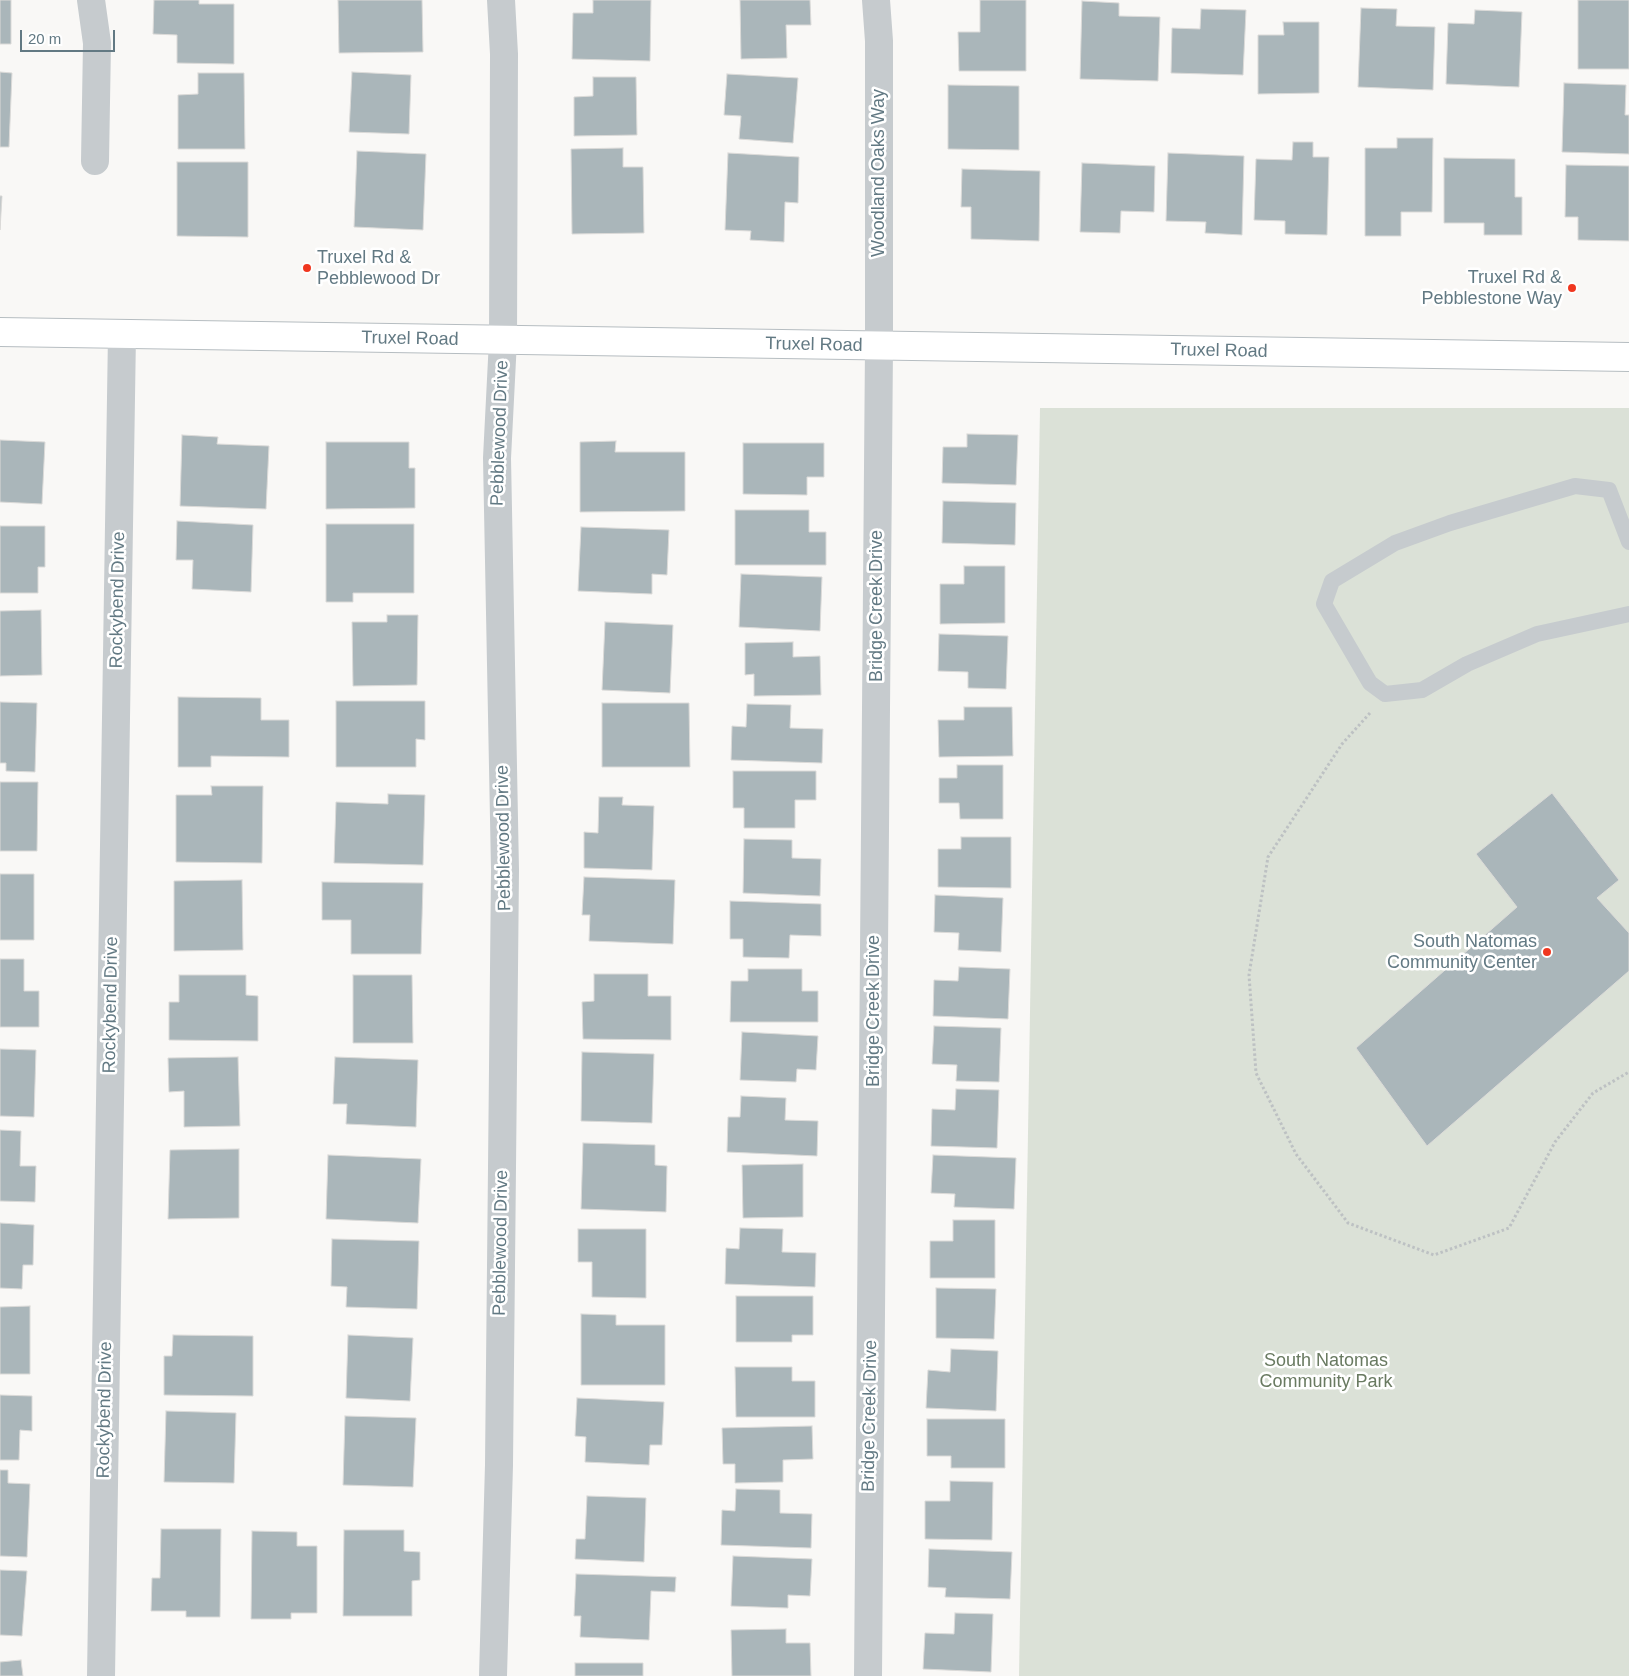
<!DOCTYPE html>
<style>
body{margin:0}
#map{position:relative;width:1629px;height:1676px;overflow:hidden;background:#f9f8f6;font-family:Arial,sans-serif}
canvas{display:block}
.scale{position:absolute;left:20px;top:30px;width:95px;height:22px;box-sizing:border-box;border:2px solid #627983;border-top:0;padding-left:6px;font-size:15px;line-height:18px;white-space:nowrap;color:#627983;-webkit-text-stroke:4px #fff;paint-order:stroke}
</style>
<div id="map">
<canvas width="1629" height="1676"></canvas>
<div class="scale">20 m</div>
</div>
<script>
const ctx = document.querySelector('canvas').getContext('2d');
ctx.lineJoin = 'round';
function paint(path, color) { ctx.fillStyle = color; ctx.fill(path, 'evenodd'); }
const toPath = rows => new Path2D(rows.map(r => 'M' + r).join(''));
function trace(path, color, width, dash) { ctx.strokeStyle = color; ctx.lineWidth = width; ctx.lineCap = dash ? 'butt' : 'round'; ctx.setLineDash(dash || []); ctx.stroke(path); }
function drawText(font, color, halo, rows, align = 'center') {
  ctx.font = font + ' Arial,sans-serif'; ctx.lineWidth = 5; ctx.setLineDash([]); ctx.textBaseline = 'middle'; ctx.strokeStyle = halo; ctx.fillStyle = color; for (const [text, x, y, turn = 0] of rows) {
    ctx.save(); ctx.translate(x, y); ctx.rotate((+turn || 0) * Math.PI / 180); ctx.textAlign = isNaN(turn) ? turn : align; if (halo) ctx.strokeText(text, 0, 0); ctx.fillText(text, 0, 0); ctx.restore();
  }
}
paint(toPath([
 [1040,408,1629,408,1629,1676,1019,1676]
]), '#dbe1d7');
const building = toPath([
 [0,0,11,0,11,44,0,44,0,0],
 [154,0,199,0,199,4,234,4,234,64,177,63,177,35,153,34,154,0],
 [338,0,422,0,423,52,339,53,338,0],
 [593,0,651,0,650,61,572,59,573,13,593,13,593,0],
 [740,0,810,0,811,25,786,25,787,58,741,59,740,0],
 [980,0,1026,0,1026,71,959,71,958,32,980,32,980,0],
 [1578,0,1629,0,1629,69,1578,69,1578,0],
 [1082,1,1119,3,1119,16,1160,17,1158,81,1080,79,1082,1],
 [1361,8,1397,9,1396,26,1435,27,1433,90,1358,87,1361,8],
 [1201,9,1246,10,1243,75,1171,73,1172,28,1200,29,1201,9],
 [1475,10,1522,12,1519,87,1446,84,1448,23,1474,24,1475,10],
 [1283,22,1319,22,1319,93,1258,94,1258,35,1284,35,1283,22],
 [0,72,12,73,9,147,0,147,0,72],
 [352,72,411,75,409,134,349,132,352,72],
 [198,73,244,73,245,149,178,149,178,95,198,94,198,73],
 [727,74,798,78,793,143,739,139,741,116,724,115,727,74],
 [593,77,636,77,637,135,574,136,574,97,593,96,593,77],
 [1564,83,1626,85,1625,115,1629,115,1629,154,1562,152,1564,83],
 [948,85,1019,86,1019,150,948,149,948,85],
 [1397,138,1433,138,1432,212,1401,212,1401,236,1365,236,1365,148,1397,148,1397,138],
 [1293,142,1313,142,1313,157,1329,157,1327,235,1285,234,1285,221,1254,220,1256,159,1292,160,1293,142],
 [623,148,623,167,643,167,644,233,572,234,571,149,623,148],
 [357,151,426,154,423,230,354,227,357,151],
 [728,153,799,157,798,203,785,202,784,242,750,240,751,231,725,230,728,153],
 [1168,153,1244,156,1242,235,1205,233,1206,222,1166,221,1168,153],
 [1444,158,1515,159,1515,197,1522,197,1522,235,1484,235,1484,223,1444,223,1444,158],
 [177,162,248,162,248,237,177,236,177,162],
 [1082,163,1155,166,1154,212,1121,211,1120,233,1080,232,1082,163],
 [1566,165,1629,166,1629,241,1578,240,1578,217,1565,217,1566,165],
 [962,169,1040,171,1039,241,971,239,971,207,961,207,962,169],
 [0,196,2,196,0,230,0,196],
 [967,434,1018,435,1016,485,942,483,943,447,967,447,967,434],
 [182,435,218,437,217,444,269,446,266,509,180,506,182,435],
 [0,440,45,442,42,504,0,502,0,440],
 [616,441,615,452,685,452,685,511,580,512,580,442,616,441],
 [326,442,409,442,409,468,415,468,415,508,326,509,326,442],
 [743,443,824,443,824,477,807,477,807,495,743,494,743,443],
 [943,501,1016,503,1015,545,942,543,943,501],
 [735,510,809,510,809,532,826,532,826,565,735,565,735,510],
 [177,521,253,525,251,592,192,589,193,560,176,560,177,521],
 [326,524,414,524,414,593,353,593,353,602,326,602,326,524],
 [0,526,45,526,45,567,38,567,38,593,0,593,0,526],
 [581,527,669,530,667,575,652,574,652,594,578,591,581,527],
 [964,566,1005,566,1005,623,940,624,940,584,964,584,964,566],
 [741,574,822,577,820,631,739,627,741,574],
 [41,610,42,675,0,676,0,611,41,610],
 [387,615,418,615,417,685,353,686,352,622,387,622,387,615],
 [605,622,673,625,670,693,602,690,605,622],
 [939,634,1008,636,1006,689,968,688,968,672,938,671,939,634],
 [793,642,793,657,820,656,821,695,754,696,754,674,745,675,745,643,793,642],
 [178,697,261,698,261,720,289,720,289,757,211,756,211,767,178,767,178,697],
 [336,701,425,701,425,740,416,739,416,767,336,767,336,701],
 [0,702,37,703,35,772,6,771,6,763,0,763,0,702],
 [602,703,689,703,690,767,602,767,602,703],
 [747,704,791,705,790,728,823,729,822,763,731,760,732,726,746,727,747,704],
 [964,707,1012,707,1013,756,939,757,938,720,964,720,964,707],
 [957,765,1003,765,1003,819,960,819,959,803,939,803,939,778,957,778,957,765],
 [733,771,816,771,816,800,795,800,795,828,744,828,744,808,733,808,733,771],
 [0,782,38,782,37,851,0,851,0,782],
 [211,786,263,786,262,863,176,862,176,795,212,795,211,786],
 [1552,793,1619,880,1597,898,1629,933,1629,971,1427,1146,1356,1048,1517,907,1476,854,1552,793],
 [388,794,425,795,423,865,334,863,336,802,388,804,388,794],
 [599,797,623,797,622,805,654,806,652,870,584,868,584,832,598,833,599,797],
 [961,837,1011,837,1011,888,938,887,938,849,961,849,961,837],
 [744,839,792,840,792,858,821,859,820,896,743,893,744,839],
 [0,874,34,874,34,940,0,940,0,874],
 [584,877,675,880,673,944,589,941,590,915,582,915,584,877],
 [242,880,243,950,174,951,174,881,242,880],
 [322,882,423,883,421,954,351,954,351,920,322,920,322,882],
 [935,895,1003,898,1001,952,958,950,959,933,934,932,935,895],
 [730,901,821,904,821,936,790,935,789,958,743,957,743,939,730,939,730,901],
 [0,959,24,959,24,991,39,991,39,1027,0,1027,0,959],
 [959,967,1010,969,1008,1019,933,1016,934,980,958,981,959,967],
 [748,969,802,969,802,991,818,991,818,1022,730,1022,731,981,748,981,748,969],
 [594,974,648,974,648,996,671,996,671,1040,583,1039,582,1002,594,1001,594,974],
 [179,975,246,975,246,995,258,996,258,1041,169,1040,169,1002,179,1002,179,975],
 [353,975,412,975,413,1043,353,1043,353,975],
 [934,1026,1001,1028,999,1082,956,1081,957,1065,932,1064,934,1026],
 [742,1032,818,1036,816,1070,797,1069,796,1082,740,1080,742,1032],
 [0,1049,36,1050,34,1117,0,1116,0,1049],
 [582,1052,654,1054,652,1123,581,1121,582,1052],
 [238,1057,240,1126,184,1127,184,1091,169,1092,168,1058,238,1057],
 [335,1057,418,1060,416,1127,346,1124,347,1104,333,1104,335,1057],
 [956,1089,999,1090,997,1148,931,1146,932,1109,955,1110,956,1089],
 [741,1096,786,1098,785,1120,818,1121,817,1156,727,1152,728,1117,740,1117,741,1096],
 [0,1130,21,1131,20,1166,36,1166,35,1202,0,1201,0,1130],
 [583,1143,655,1145,655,1165,667,1166,666,1212,581,1209,583,1143],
 [239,1149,239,1218,168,1219,170,1150,239,1149],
 [328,1155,421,1159,418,1223,326,1219,328,1155],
 [933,1155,1016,1158,1014,1209,954,1207,955,1194,931,1193,933,1155],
 [803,1164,803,1217,743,1218,742,1165,803,1164],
 [953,1220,995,1220,995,1278,930,1278,930,1241,953,1241,953,1220],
 [0,1223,34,1225,33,1265,23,1265,22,1289,0,1288,0,1223],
 [740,1228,783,1229,782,1252,816,1253,815,1287,725,1284,726,1248,739,1249,740,1228],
 [578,1229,646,1229,646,1298,592,1297,592,1262,578,1262,578,1229],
 [332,1239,419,1241,417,1309,346,1307,347,1287,331,1286,332,1239],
 [936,1288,996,1289,994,1339,936,1338,936,1288],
 [736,1296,813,1296,813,1335,792,1335,792,1342,736,1342,736,1296],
 [30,1306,30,1374,0,1374,0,1307,30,1306],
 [581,1314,616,1315,616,1325,665,1325,665,1385,581,1385,581,1314],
 [173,1335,253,1336,253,1396,164,1395,164,1356,172,1356,173,1335],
 [348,1335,413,1338,410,1401,346,1398,348,1335],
 [951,1349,998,1351,996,1411,926,1408,928,1370,950,1372,951,1349],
 [735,1367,792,1367,792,1381,815,1381,815,1417,736,1417,735,1367],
 [0,1395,32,1396,32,1431,20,1430,19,1460,0,1460,0,1395],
 [577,1398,664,1402,662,1445,650,1445,649,1465,585,1462,586,1437,575,1436,577,1398],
 [166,1411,236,1413,234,1483,164,1482,166,1411],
 [345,1416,416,1418,413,1487,343,1485,345,1416],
 [927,1419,1005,1419,1005,1468,951,1468,951,1456,927,1456,927,1419],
 [812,1426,813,1459,783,1460,783,1482,735,1483,735,1464,723,1464,722,1428,812,1426],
 [0,1470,8,1470,8,1483,30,1484,27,1557,0,1556,0,1470],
 [950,1481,993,1482,992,1540,925,1539,925,1501,950,1501,950,1481],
 [736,1489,780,1490,780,1513,812,1514,811,1548,721,1545,722,1510,735,1511,736,1489],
 [587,1496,646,1498,644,1562,575,1559,576,1539,585,1539,587,1496],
 [161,1529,221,1529,220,1617,186,1617,186,1611,151,1611,152,1578,160,1578,161,1529],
 [344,1530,404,1530,404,1551,420,1552,420,1580,412,1581,412,1616,343,1616,344,1530],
 [252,1531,297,1532,297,1546,317,1546,317,1613,291,1613,291,1619,251,1619,252,1531],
 [929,1549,1012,1552,1010,1599,945,1597,946,1588,928,1587,929,1549],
 [733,1556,812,1559,810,1596,788,1595,788,1608,731,1606,733,1556],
 [0,1570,27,1571,22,1636,0,1635,0,1570],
 [576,1574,676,1577,675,1592,651,1591,649,1640,580,1637,581,1616,574,1616,576,1574],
 [955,1613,993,1614,991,1672,923,1669,925,1633,954,1634,955,1613],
 [786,1629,786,1643,810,1643,811,1676,732,1676,731,1630,786,1629],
 [21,1660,23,1676,0,1676,0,1662,21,1660],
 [575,1663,643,1663,643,1676,575,1676,575,1663]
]);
paint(building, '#aab6ba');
trace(building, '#dbdad8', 1);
const secondary = toPath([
 [0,332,1629,357]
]);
trace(secondary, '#b6bdc1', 30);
trace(toPath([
 [1370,713,1342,744,1268,857,1249,975,1256,1073,1296,1154,1348,1223,1434,1255,1509,1228,1555,1142,1593,1093,1629,1072]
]), '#bdc1c3', 3, [2.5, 2.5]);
trace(toPath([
 [1629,542,1609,490,1575,486,1450,523,1395,543,1332,581,1324,604,1370,683,1385,694,1422,690,1467,664,1537,634,1629,614]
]), '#c6cbce', 16);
trace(toPath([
 [91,0,97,43,95,161],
 [101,1676,122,334],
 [493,1676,499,1465,505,870,497,458,503,340,504,54,501,0],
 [868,1676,879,346,879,41,876,0]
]), '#c6cbce', 28);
trace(secondary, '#fff', 28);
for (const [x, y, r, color] of [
 [307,268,5,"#f0371f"],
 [1572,288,5,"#f0371f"],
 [1547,952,5,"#f0371f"]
]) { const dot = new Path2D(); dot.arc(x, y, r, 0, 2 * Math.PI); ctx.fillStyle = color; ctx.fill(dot); trace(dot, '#fff', 2); }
drawText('18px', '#627983', '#fff', [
 ["Woodland Oaks Way",879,173,-90],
 ["Truxel Road",410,339,1],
 ["Truxel Road",814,345,1],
 ["Truxel Road",1219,351,1],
 ["Pebblewood Drive",500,433,-88],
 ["Rockybend Drive",118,600,-89],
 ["Bridge Creek Drive",877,606,-90],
 ["Pebblewood Drive",504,838,-91],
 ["Rockybend Drive",111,1005,-89],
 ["Bridge Creek Drive",874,1011,-90],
 ["Pebblewood Drive",501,1243,-89],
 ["Rockybend Drive",105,1410,-89],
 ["Bridge Creek Drive",870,1416,-89]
]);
drawText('18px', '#627983', '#fff', [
 ["Truxel Rd &",317,258,"left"],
 ["Pebblewood Dr",317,279,"left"],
 ["Truxel Rd &",1562,278],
 ["Pebblestone Way",1562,299],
 ["South Natomas",1537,942],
 ["Community Center",1537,963]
], 'right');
drawText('18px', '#697a61', '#fff', [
 ["South Natomas",1326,1361],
 ["Community Park",1326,1382]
]);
</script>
